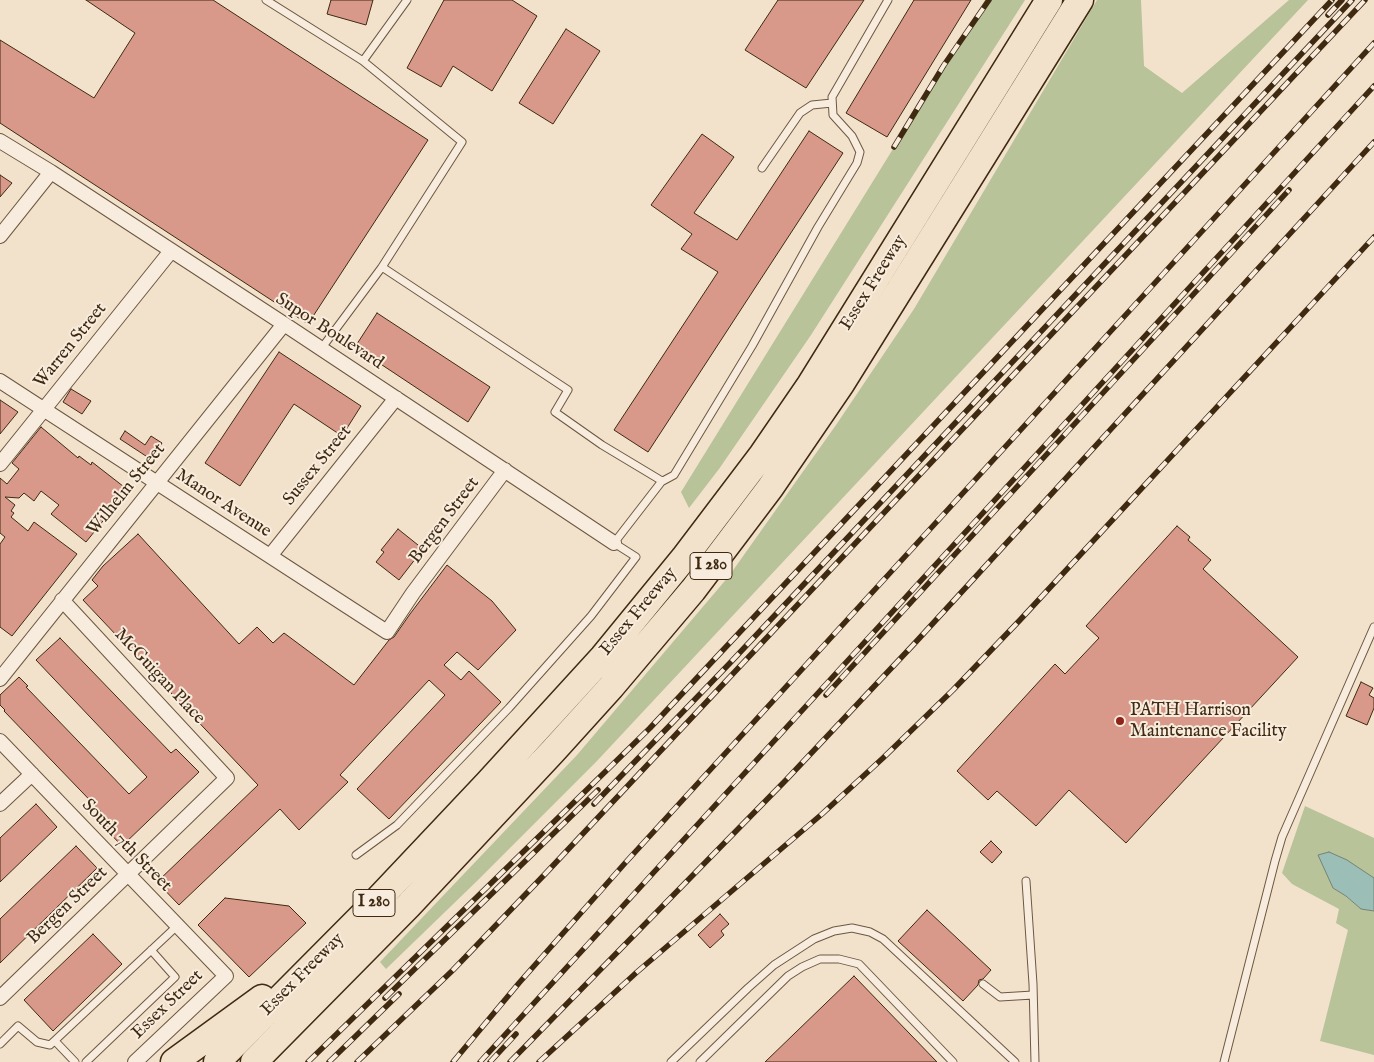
<!DOCTYPE html>
<style>
body{margin:0}
canvas{display:block;background:#f2e1cb}
</style>
<canvas width="1374" height="1062"></canvas>
<script>
const ctx = document.querySelector('canvas').getContext('2d');
ctx.lineJoin = 'round';
function paint(path, color) { ctx.fillStyle = color; ctx.fill(path, 'evenodd'); }
const toPath = rows => new Path2D(rows.map(r => 'M' + r).join(''));
function trace(path, color, width, dash) { ctx.strokeStyle = color; ctx.lineWidth = width; ctx.lineCap = dash ? 'butt' : 'round'; ctx.setLineDash(dash || []); ctx.stroke(path); }
function drawText(font, color, halo, rows, align = 'center') {
  ctx.font = font + ' "IM FELL English",serif'; ctx.lineWidth = 4; ctx.setLineDash([]); ctx.textBaseline = 'middle'; ctx.strokeStyle = halo; ctx.fillStyle = color; for (const [text, x, y, turn = 0] of rows) {
    ctx.save(); ctx.translate(x, y); ctx.rotate((+turn || 0) * Math.PI / 180); ctx.textAlign = isNaN(turn) ? turn : align; if (halo) ctx.strokeText(text, 0, 0); ctx.fillText(text, 0, 0); ctx.restore();
  }
}
paint(toPath([
 [985,0,1025,0,811,335,719,469,689,508,681,492],
 [1097,0,1141,0,1144,66,1182,93,1289,0,1308,0,596,762,477,881,386,969,380,962,577,755,729,576,836,425,914,309],
 [1305,806,1374,838,1374,878,1371,877,1333,888,1346,896,1361,909,1374,911,1374,1055,1320,1041,1348,930,1336,923,1339,909,1292,884,1282,873]
]), '#b8c399');
const water = toPath([
 [1329,852,1347,860,1374,878,1374,911,1361,909,1346,896,1333,888,1318,855,1329,852]
]);
paint(water, '#9bbeb7');
trace(water, '#768375', 1);
const building = toPath([
 [86,0,213,0,428,140,308,324,0,123,0,40,94,98,135,33,86,0],
 [331,0,373,0,366,25,327,14,331,0],
 [444,0,512,0,537,16,492,91,453,66,441,87,407,68,444,0],
 [778,0,864,0,806,88,745,50,778,0],
 [914,0,971,0,887,137,846,113,914,0],
 [566,29,600,51,553,124,519,103,566,29],
 [809,131,843,153,648,452,614,430,718,272,681,249,692,234,651,205,702,134,734,157,694,213,737,240,809,131],
 [0,175,12,183,0,197,0,175],
 [377,313,490,387,468,422,355,347,377,313],
 [279,352,361,406,342,436,294,404,240,486,205,463,279,352],
 [71,389,91,401,82,414,63,402,71,389],
 [0,400,18,412,0,434,0,400],
 [41,427,78,458,79,456,91,465,92,462,128,490,86,542,51,514,59,505,41,491,34,501,24,493,19,498,5,497,15,505,11,511,14,513,11,517,28,531,34,522,77,554,12,636,0,627,0,544,5,537,0,533,0,478,7,484,19,469,12,463,41,427],
 [125,431,145,445,151,436,162,443,152,460,120,439,125,431],
 [1177,526,1190,537,1188,540,1211,560,1203,569,1298,657,1126,843,1069,790,1036,826,997,791,988,800,957,771,1055,664,1065,674,1099,638,1086,626,1177,526],
 [398,529,423,549,399,580,376,562,384,552,381,550,398,529],
 [138,534,239,644,257,627,273,643,284,633,354,685,389,640,394,637,410,614,447,565,492,601,516,630,478,670,457,652,444,665,461,680,469,671,501,702,389,819,357,789,445,695,429,680,340,775,348,782,299,830,280,809,179,905,157,882,258,785,83,600,98,586,92,580,103,566,138,534],
 [60,638,171,753,176,749,199,772,122,846,100,823,106,817,4,711,5,710,0,705,0,695,19,677,28,686,26,687,129,794,147,777,36,660,60,638],
 [1361,682,1373,688,1369,695,1374,698,1374,708,1367,725,1346,716,1361,682],
 [36,804,57,827,0,882,0,838,36,804],
 [991,841,1002,852,992,863,980,852,991,841],
 [76,846,97,868,0,963,0,919,76,846],
 [225,898,289,906,306,923,249,977,198,925,225,898],
 [927,910,991,970,983,979,979,980,978,985,963,1001,898,941,927,910],
 [720,914,729,924,721,931,724,935,710,948,698,935,720,914],
 [93,934,122,964,53,1031,24,1000,93,934],
 [854,976,937,1062,765,1062,854,976]
]);
paint(building, '#d9998a');
trace(building, '#3f2a11', 1);
const lane = toPath([
 [266,0,363,61,462,142,382,267],
 [363,61,407,0],
 [762,168,800,113,812,105,832,103],
 [321,349,382,267,568,390,555,412,602,445,662,481,614,543,636,557,591,616,509,708,397,825,356,855],
 [661,482,674,475,752,346,818,227,857,163,860,152,852,136,833,115,832,97,888,0],
 [1026,881,1033,984,1035,1062],
 [983,984,1000,997,1033,995],
 [55,1041,75,1062],
 [0,1044,18,1026,37,1042,50,1045,177,926],
 [86,1062,175,977,151,950],
 [671,1062,748,988,774,965,814,939,834,931,852,928,870,932,883,939,1015,1062],
 [700,1062,788,976,802,967,820,959,839,959,859,964,953,1062],
 [1224,1062,1275,861,1282,837,1374,627]
]);
const street = toPath([
 [0,141,51,172,284,324,614,543],
 [0,236,51,172],
 [0,381,387,632,413,593,505,470],
 [0,464,171,251],
 [270,556,396,398],
 [0,679,284,324],
 [0,741,226,976,135,1062],
 [0,804,32,774],
 [0,998,227,778,62,600]
]);
const highway = toPath([
 [174,1062,262,998],
 [217,1062,370,908,488,783,603,657,684,558,762,455,810,385,1049,0],
 [254,1062,408,906,553,751,611,687,693,590,770,488,841,384,1080,0]
]);
trace(lane, '#6c5840', 9);
trace(street, '#6c5840', 16);
trace(highway, '#3f2a11', 29);
trace(lane, '#f7ecdd', 7);
trace(street, '#f7ecdd', 14);
trace(highway, '#f2e1cb', 26);
const rail = toPath([
 [1328,15,1342,0],
 [894,147,944,65,989,0],
 [826,695,1289,190],
 [594,804,730,663,1352,0],
 [385,998,598,790],
 [308,1062,650,728,1332,0],
 [329,1062,399,994],
 [357,1062,453,970,546,873,1365,0],
 [453,1062,519,983,626,862,1374,43],
 [480,1062,1374,86],
 [490,1062,516,1034],
 [510,1062,786,780,914,644,1374,142],
 [539,1062,637,972,822,814,883,758,953,690,1020,620,1374,237]
]);
trace(rail, '#3f2a11', 5.5);
trace(rail, '#f7ecdd', 4, [11]);
for (const [x, y, r, color] of [
 [1120,721,5,"#8f2418"]
]) { const dot = new Path2D(); dot.arc(x, y, r, 0, 2 * Math.PI); ctx.fillStyle = color; ctx.fill(dot); trace(dot, '#f7ecdd', 2); }
for (const [x, y, w] of [
 [711,566,42],
 [374,903,42]
]) { const box = new Path2D(); box.roundRect(x - w / 2, y - 13.5, w, 27, 4); ctx.fillStyle = '#f7ecdd'; ctx.fill(box); trace(box, '#3f2a11', 1); }
drawText('bold 16px', '#3f2a11', null, [
 ["I 280",711,566],
 ["I 280",374,903]
]);
drawText('18px', '#3f2a11', '#f7ecdd', [
 ["Essex Freeway",874,283,-58],
 ["Supor Boulevard",329,332,33],
 ["Warren Street",71,346,-51],
 ["Sussex Street",318,466,-51],
 ["Wilhelm Street",127,490,-51],
 ["Manor Avenue",223,504,33],
 ["Bergen Street",445,521,-53],
 ["Essex Freeway",639,612,-50],
 ["McGuigan Place",159,677,47],
 ["South 7th Street",126,846,46],
 ["Bergen Street",68,906,-44],
 ["Essex Freeway",303,975,-45],
 ["Essex Street",168,1005,-44]
]);
drawText('18px', '#3f2a11', '#f7ecdd', [
 ["PATH Harrison",1130,711],
 ["Maintenance Facility",1130,732]
], 'left');
</script>
